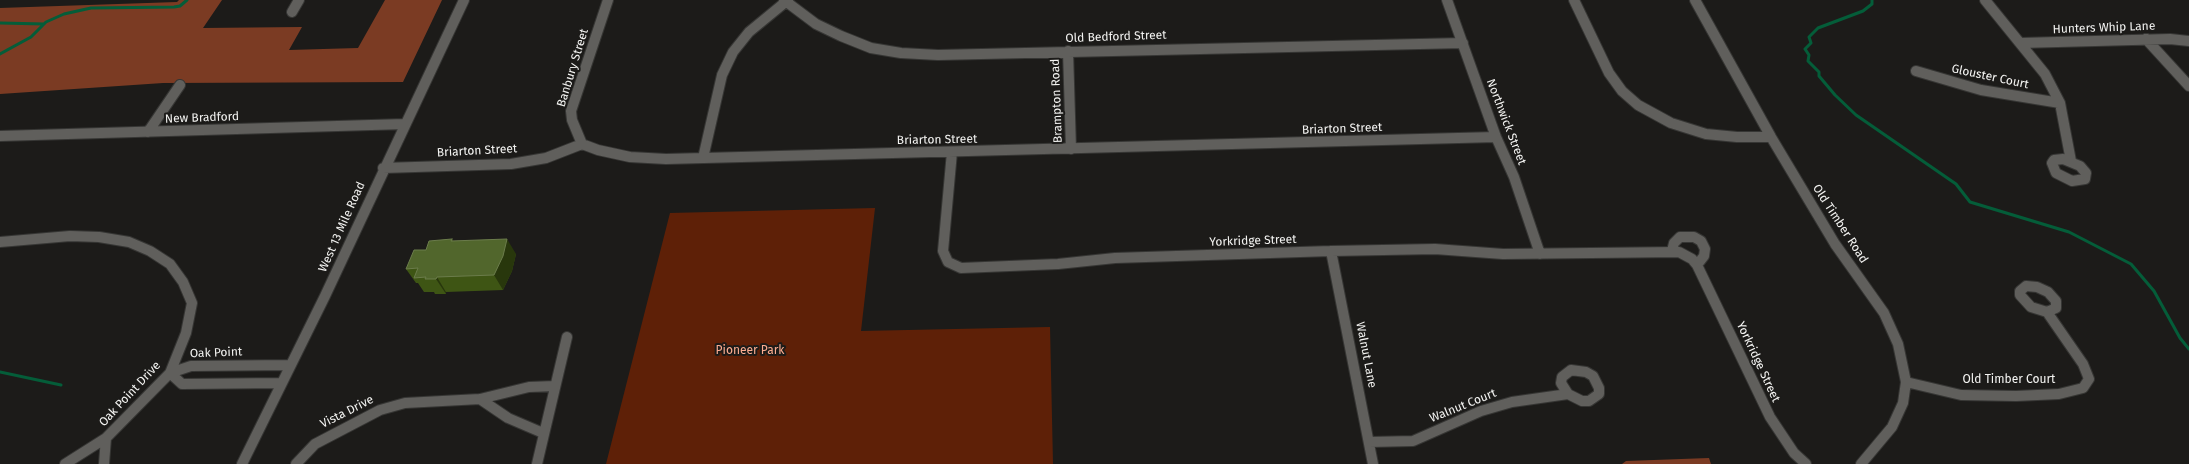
<!DOCTYPE html>
<style>
body{margin:0}
canvas{display:block;background:#1c1b19}
</style>
<canvas width="2189" height="464"></canvas>
<script>
const ctx = document.querySelector('canvas').getContext('2d');
ctx.lineJoin = 'round';
function paint(path, color) { ctx.fillStyle = color; ctx.fill(path, 'evenodd'); }
const toPath = rows => new Path2D(rows.map(r => 'M' + r).join(''));
function trace(path, color, width, dash) { ctx.strokeStyle = color; ctx.lineWidth = width; ctx.lineCap = dash ? 'butt' : 'round'; ctx.setLineDash(dash || []); ctx.stroke(path); }
function drawText(font, color, halo, rows, align = 'center') {
  ctx.font = font + ' "Fira Sans",sans-serif'; ctx.lineWidth = 4; ctx.setLineDash([]); ctx.textBaseline = 'middle'; ctx.strokeStyle = halo; ctx.fillStyle = color; for (const [text, x, y, turn = 0] of rows) {
    ctx.save(); ctx.translate(x, y); ctx.rotate((+turn || 0) * Math.PI / 180); ctx.textAlign = isNaN(turn) ? turn : align; if (halo) ctx.strokeText(text, 0, 0); ctx.fillText(text, 0, 0); ctx.restore();
  }
}
paint(toPath([
 [875,208,861,331,1050,327,1053,464,606,464,670,213]
]), '#5e2007');
paint(toPath([
 [179,0,222,0,203,28,302,27,289,50,358,48,385,0,442,0,403,82,163,83,0,94,0,8,177,2],
 [1709,458,1711,464,1622,464,1626,461]
]), '#7b3b23');
trace(toPath([
 [1872,0,1872,4,1863,11,1818,28,1809,37,1811,43,1805,49,1809,55,1808,61,1819,72,1819,76,1835,95,1856,115,1956,184,1970,202,2069,232,2131,264,2154,291,2180,338,2189,349],
 [0,23,44,24],
 [0,54,31,37,46,22,64,14,91,8,174,7,180,6,187,0],
 [0,372,61,385]
]), '#045d39', 3);
const minor = toPath([
 [784,0,816,24,841,36,871,48,901,53,938,55,1463,43],
 [1447,0,1496,137,1514,177,1540,254],
 [1574,0,1609,73,1622,91,1638,105,1671,123,1706,134,1737,137,1771,137],
 [1695,0,1771,137,1835,244,1884,313,1898,344,1906,382,1903,403,1892,427,1861,464],
 [1985,0,2045,74,2060,103,2071,161],
 [292,12,299,0],
 [2146,39,2189,86],
 [2020,43,2170,39,2189,41],
 [1068,51,1071,149],
 [1916,71,1981,90,2060,103],
 [148,132,180,85],
 [0,136,405,124],
 [582,144,572,120,571,111,608,0],
 [952,152,943,251,948,262,961,268,1058,264,1115,258,1331,251,1435,249,1503,254,1679,252,1692,259,1697,265,1770,417,1794,453,1806,464],
 [703,158,722,75,733,52,749,32,788,0],
 [2063,159,2080,166,2086,173,2085,179,2072,181,2056,173,2052,163,2054,160,2063,159],
 [383,168,511,164,546,158,582,144,598,150,630,157,666,159,1496,137],
 [0,242,70,236,99,237,129,242,150,251,170,264,183,282,192,303,186,333,170,373,106,438,65,464],
 [1331,251,1373,464],
 [1672,251,1674,243,1680,237,1694,237,1701,241,1705,249,1704,256,1697,265],
 [2026,286,2037,287,2048,292,2056,301,2056,308,2047,312,2031,307,2020,295,2020,291,2026,286],
 [1571,370,1586,372,1593,376,1599,388,1599,394,1589,401,1582,401,1568,394,1561,383,1562,377,1571,370],
 [170,373,191,366,290,365],
 [170,373,182,384,281,383],
 [1906,382,1961,395,2016,396,2059,394,2083,388,2089,379,2083,364,2047,312],
 [480,399,508,418,543,433],
 [1369,442,1413,441,1481,411,1512,402,1568,394],
 [104,464,106,438],
 [242,464,325,296,464,0],
 [296,464,315,444,380,410,405,403,480,399,529,387,555,386],
 [537,464,567,337]
]);
trace(minor, '#363634', 12);
trace(minor, '#605f5c', 10);
paint(toPath([
 [452,239,453,241,516,254,512,271,503,290,446,292,446,294,435,294,434,292,424,292,418,283,416,283,406,269,426,250]
]), '#3e5514');
paint(toPath([
 [507,239,516,254,512,271,503,290,494,275],
 [437,277,446,292,446,294,436,279]
]), '#28370c');
const building = toPath([
 [452,239,451,241,507,239,503,256,494,275,437,277,436,279,425,279,426,277,414,278,418,268,406,269,414,250,426,250,429,241,452,239]
]);
paint(building, '#51662c');
trace(building, '#6b7c4b', 1);
drawText('12px', '#f4f4f2', '#1c1b19', [
 ["Hunters Whip Lane",2104,28,-2],
 ["Old Bedford Street",1116,37,-2],
 ["Banbury Street",573,68,-73],
 ["Glouster Court",1990,77,12],
 ["Brampton Road",1057,101,-92],
 ["New Bradford",202,118,-2],
 ["Northwick Street",1506,122,69],
 ["Briarton Street",1342,129,-2],
 ["Briarton Street",937,140,-1],
 ["Briarton Street",477,151,-3],
 ["Old Timber Road",1840,224,57],
 ["West 13 Mile Road",342,227,-66],
 ["Yorkridge Street",1253,241,-2],
 ["Oak Point",216,353,-2],
 ["Walnut Lane",1366,355,79],
 ["Yorkridge Street",1758,362,65],
 ["Old Timber Court",2009,380],
 ["Oak Point Drive",130,394,-47],
 ["Walnut Court",1463,406,-22],
 ["Vista Drive",347,412,-27]
]);
drawText('12px', '#fcad91', '#1c1b19', [
 ["Pioneer Park",750,351]
]);
</script>
